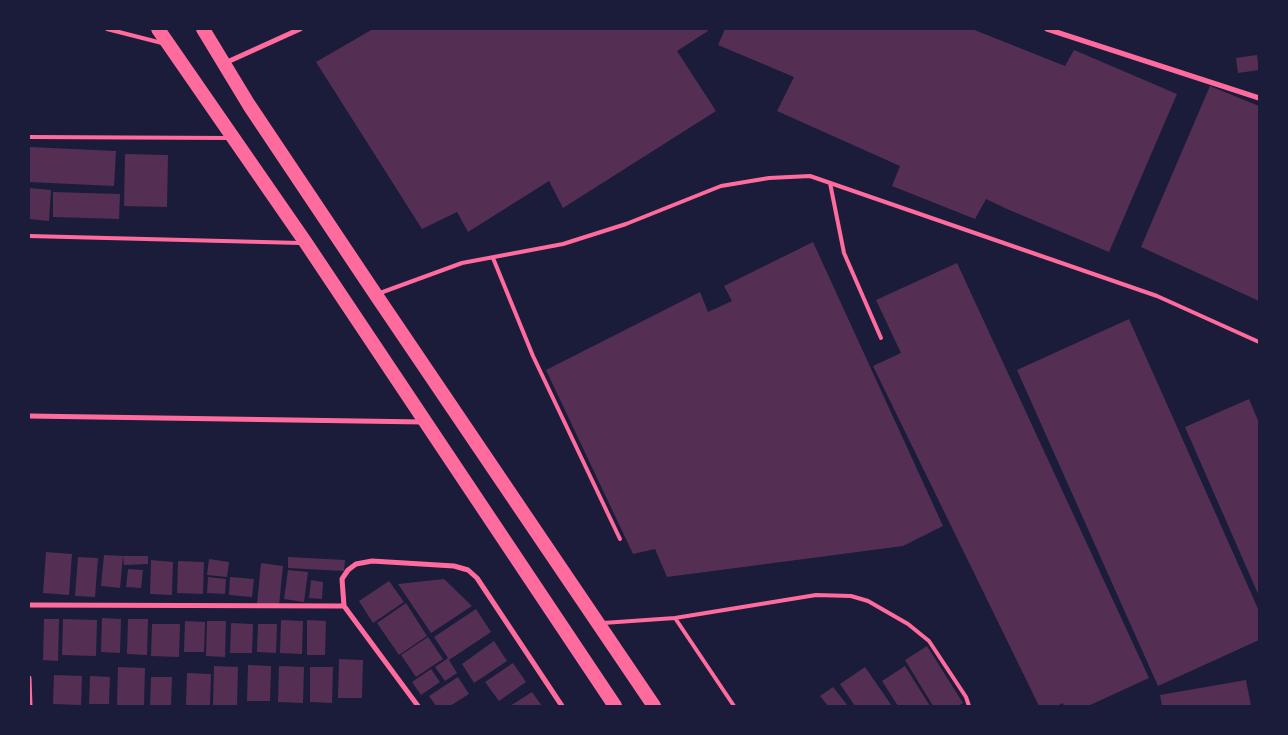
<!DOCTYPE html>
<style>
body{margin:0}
#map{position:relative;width:1288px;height:735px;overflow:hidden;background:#1b1b3a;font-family:Figtree,sans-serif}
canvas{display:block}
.frame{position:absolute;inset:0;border:30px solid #1b1b3a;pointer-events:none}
</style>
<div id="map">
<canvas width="1288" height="735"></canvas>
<div class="frame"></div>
</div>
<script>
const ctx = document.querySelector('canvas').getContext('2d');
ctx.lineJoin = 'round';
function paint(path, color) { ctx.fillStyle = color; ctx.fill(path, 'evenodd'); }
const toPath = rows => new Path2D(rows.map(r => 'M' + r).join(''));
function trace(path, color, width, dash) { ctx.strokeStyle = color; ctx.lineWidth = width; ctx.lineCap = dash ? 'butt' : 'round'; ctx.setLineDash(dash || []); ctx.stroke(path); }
paint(toPath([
 [373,29,707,29,708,31,677,51,716,111,563,208,549,181,468,232,457,212,422,229,316,62],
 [725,29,972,29,1065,66,1074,50,1177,94,1109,252,1007,209,986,199,975,219,892,186,900,166,777,111,794,77,718,45],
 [1257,55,1259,70,1238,73,1236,58],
 [1210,86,1259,106,1259,301,1141,247],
 [29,147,116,151,114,186,29,182],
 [125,154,168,155,167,207,124,206],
 [29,188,51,190,49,221,29,219],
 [53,192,120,194,119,219,53,217],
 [813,242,943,526,903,546,667,577,655,549,633,554,546,370,700,292,708,312,732,301,724,286],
 [957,263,1149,678,1088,706,1064,706,1063,703,1057,706,1039,706,873,366,901,353,876,300],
 [1129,319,1259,611,1259,640,1158,686,1017,370],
 [1249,399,1259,423,1259,596,1185,427],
 [46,552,72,554,69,595,43,593],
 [104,555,123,556,148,556,148,564,124,565,123,556,120,588,101,586],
 [78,557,98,558,95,597,75,596],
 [288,557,345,560,344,571,288,568],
 [209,559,229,562,227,577,207,575],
 [151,560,173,562,172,595,150,594],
 [178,561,204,562,203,594,177,593],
 [261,563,283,566,279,606,257,604],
 [128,569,143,570,141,588,126,587],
 [288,570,308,572,304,602,284,599],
 [208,577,226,579,225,594,207,593],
 [230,577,254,579,252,597,229,595],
 [444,579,472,606,431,633,398,584],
 [311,580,323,582,322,599,309,598],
 [389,581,404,602,373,623,359,601],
 [406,603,427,636,399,655,377,623],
 [476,609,491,632,449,660,457,673,445,681,435,667,448,658,434,637],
 [102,618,121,619,120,653,101,652],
 [44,619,59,619,58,661,43,660],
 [63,619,97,620,96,656,62,655],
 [128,619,148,619,147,655,127,654],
 [281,620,303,621,302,654,280,653],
 [307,620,326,621,325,655,307,655],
 [185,621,205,622,204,652,184,652],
 [207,621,226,621,225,657,206,656],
 [231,623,253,624,252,653,230,653],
 [152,624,180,624,179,657,151,656],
 [258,624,277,624,276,653,257,652],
 [428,637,443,659,416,677,401,655],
 [494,641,507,661,474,683,462,664],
 [927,646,963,703,958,706,933,706,905,660],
 [339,659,363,660,362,698,338,698],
 [513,663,526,682,499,701,485,682],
 [248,665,271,666,270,701,247,701],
 [214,666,238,667,237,706,213,706],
 [279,666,304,667,303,703,278,702],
 [905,666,930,706,898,706,882,681],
 [118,667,145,668,144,706,117,706],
 [310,667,333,667,332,703,310,702],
 [865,667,892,706,855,706,840,684],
 [431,669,440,682,421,695,412,682],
 [187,673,211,674,210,706,186,705],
 [54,675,82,676,81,705,53,704],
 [90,676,110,677,109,704,89,704],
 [151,677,172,677,171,706,150,706],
 [458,677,469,694,450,706,436,706,429,696],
 [1246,680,1251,706,1162,706,1160,695],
 [833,687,848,706,828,706,820,696],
 [532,692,542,706,510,706]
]), '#542f53');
trace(toPath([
 [107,29,162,43],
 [29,137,229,138],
 [830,183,844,253,881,338],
 [29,236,301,243],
 [493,258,533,356,620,539],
 [380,293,462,263,563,244,626,224,721,186,769,178,810,176,1157,296,1259,342],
 [675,618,734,706],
 [603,623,675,618,816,595,851,596,868,601,908,624,929,641,966,697,969,706]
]), '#ff6b9d', 4);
trace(toPath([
 [1047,29,1259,98],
 [225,63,300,29],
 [29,416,424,422],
 [29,605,344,606],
 [29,678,30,706],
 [418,706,344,606,342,579,348,570,356,564,372,561,454,566,468,570,477,578,562,706]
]), '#ff6b9d', 5);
trace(toPath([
 [158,29,306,243,615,706],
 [203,29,249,105,376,295,654,706]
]), '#ff6b9d', 14);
</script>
